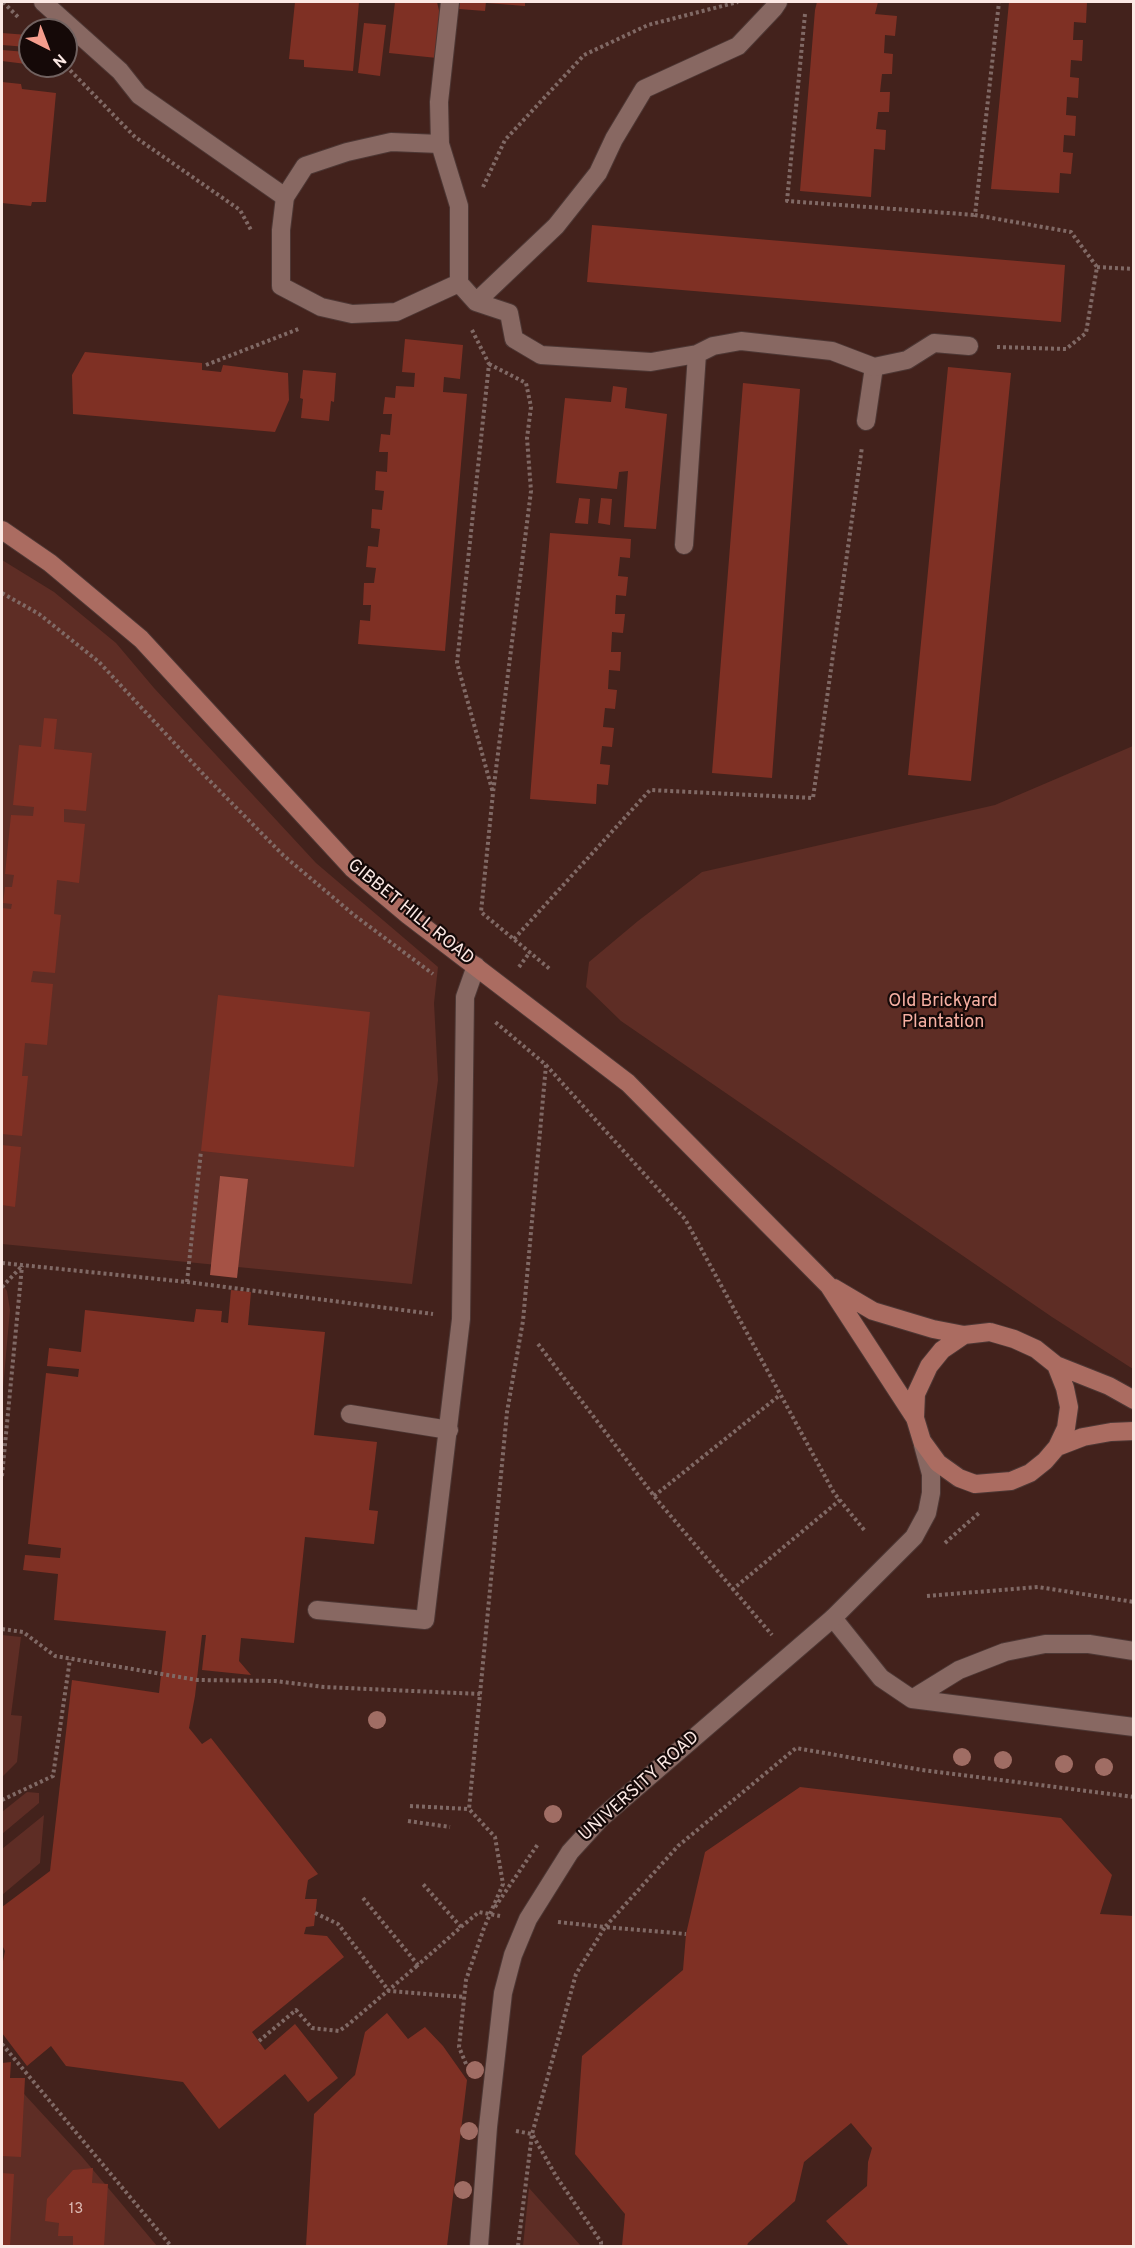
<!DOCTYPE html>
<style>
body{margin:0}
#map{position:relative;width:1135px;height:2248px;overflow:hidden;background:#351b17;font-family:Overpass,sans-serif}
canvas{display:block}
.frame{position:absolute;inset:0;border:3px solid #fbe8e4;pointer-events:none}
.north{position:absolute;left:18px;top:18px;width:60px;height:60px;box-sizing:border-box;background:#150908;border:2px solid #716260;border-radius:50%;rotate:138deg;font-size:16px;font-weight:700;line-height:24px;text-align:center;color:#fbe8e4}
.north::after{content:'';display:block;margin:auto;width:21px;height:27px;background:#f59d8d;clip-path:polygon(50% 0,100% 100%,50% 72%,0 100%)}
</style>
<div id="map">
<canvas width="1135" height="2248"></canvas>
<div class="frame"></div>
<div class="north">N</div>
</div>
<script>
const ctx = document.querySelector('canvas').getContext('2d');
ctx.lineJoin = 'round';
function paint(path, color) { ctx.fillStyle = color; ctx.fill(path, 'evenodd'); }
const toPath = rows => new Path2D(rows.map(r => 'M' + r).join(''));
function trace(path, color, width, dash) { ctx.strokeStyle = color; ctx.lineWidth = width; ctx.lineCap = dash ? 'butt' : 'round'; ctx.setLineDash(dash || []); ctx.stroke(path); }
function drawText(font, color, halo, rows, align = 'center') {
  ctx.font = font + ' Overpass,sans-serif'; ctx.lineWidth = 4.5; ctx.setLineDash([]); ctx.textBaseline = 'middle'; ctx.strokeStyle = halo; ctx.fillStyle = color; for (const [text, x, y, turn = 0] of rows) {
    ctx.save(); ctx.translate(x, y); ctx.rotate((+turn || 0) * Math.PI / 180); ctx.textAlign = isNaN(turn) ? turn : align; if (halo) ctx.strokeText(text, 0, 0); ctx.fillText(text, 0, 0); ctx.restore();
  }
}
paint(toPath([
 [2,2,1133,2,1133,2246,2,2246],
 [30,30,66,30,66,66,30,66]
]), '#43221c');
paint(toPath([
 [2,560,54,592,116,643,154,688,316,863,438,967,434,1003,438,1080,412,1284,2,1244],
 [1133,746,1133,1369,1052,1317,621,1021,586,987,589,962,638,921,702,872,995,805],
 [2,1284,7,1291,10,1310,2,1399],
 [2,1635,21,1637,11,1715,22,1716,17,1762,2,1777],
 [27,1792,39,1793,39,1803,2,1834,2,1812],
 [44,1815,40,1863,2,1895,2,1849],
 [2,2070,83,2158,157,2246,2,2246],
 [529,2188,581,2246,523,2246]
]), '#5e2d25');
paint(toPath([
 [220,1176,248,1179,237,1278,210,1275]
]), '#a55245');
paint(toPath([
 [295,2,359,2,353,71,304,67,304,60,289,59],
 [395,2,437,2,441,19,437,58,389,53],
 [460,2,486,2,485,11,459,9],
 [487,2,525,2,525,6,487,3],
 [817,2,878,2,875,14,897,16,895,36,885,35,884,53,893,54,892,74,882,74,880,92,890,92,889,112,878,112,876,129,886,130,885,150,874,149,871,197,800,191,815,10],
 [1009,2,1087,2,1086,23,1074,22,1073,40,1083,40,1082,61,1071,60,1070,77,1079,78,1078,98,1067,97,1066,115,1076,116,1075,136,1064,135,1063,152,1073,153,1071,174,1060,173,1059,193,991,189],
 [364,23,386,25,380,76,358,73],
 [2,33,28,35,27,47,2,45],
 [2,50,26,52,26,64,2,61],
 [2,82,21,84,22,89,56,93,46,202,32,202,31,206,2,203],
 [592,225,1065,265,1061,322,587,282],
 [405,339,463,345,460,379,444,377,443,392,467,394,445,651,358,644,360,620,370,621,371,605,363,605,364,583,374,583,376,568,366,567,368,546,378,547,380,529,371,528,372,509,382,510,384,491,375,490,376,471,387,472,388,452,379,452,381,434,390,435,392,414,383,414,385,397,395,398,396,386,414,387,415,373,402,372],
 [85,352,202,363,202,370,221,372,223,365,288,373,289,400,275,432,73,414,72,375],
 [948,367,1011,373,971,781,908,775],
 [303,370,336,373,334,402,331,401,329,421,301,418,303,399,300,398],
 [743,383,800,389,772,778,712,773],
 [613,386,627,388,625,408,667,414,656,529,624,527,628,471,619,472,617,489,556,483,565,398,611,402],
 [579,498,590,499,588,524,575,523],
 [601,498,612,499,610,525,598,523],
 [550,533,631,539,630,558,620,557,618,576,628,577,626,596,616,595,615,614,625,614,623,633,612,632,611,652,621,652,620,671,609,670,608,689,617,690,615,709,605,708,603,727,614,728,612,747,602,746,600,764,610,765,608,785,597,784,596,804,530,799],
 [44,718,57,719,54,749,92,753,86,811,64,809,64,822,85,824,79,883,57,880,54,914,61,915,55,973,33,971,31,982,53,984,47,1045,25,1043,22,1076,28,1076,22,1136,2,1134,2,908,11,909,12,904,3,903,5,887,12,887,14,875,5,874,11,815,33,816,34,807,13,805,19,745,41,747],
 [218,995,370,1012,354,1167,201,1151],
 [2,1145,21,1147,15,1207,2,1205],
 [231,1290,251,1292,248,1325,325,1332,314,1435,377,1442,369,1510,378,1511,374,1544,305,1537,294,1643,241,1638,239,1661,251,1675,202,1670,206,1635,202,1635,195,1696,189,1728,202,1744,211,1738,318,1874,308,1880,305,1899,317,1899,314,1926,306,1927,304,1934,327,1936,344,1957,252,2032,265,2050,295,2024,338,2078,308,2102,285,2074,219,2129,183,2082,66,2066,51,2046,27,2066,2,2033,2,1966,5,1951,2,1945,2,1907,50,1871,72,1680,159,1693,166,1631,54,1620,58,1574,23,1570,25,1555,60,1558,61,1548,28,1544,46,1373,78,1377,79,1369,47,1366,49,1348,81,1352,85,1310,194,1322,196,1309,222,1311,221,1322,228,1323],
 [800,1787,1061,1818,1112,1875,1100,1914,1134,1916,1134,2246,849,2246,826,2221,867,2186,868,2162,872,2148,851,2123,804,2162,795,2201,748,2243,747,2246,622,2246,625,2214,575,2154,582,2056,683,1970,686,1934,705,1852],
 [387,2013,408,2039,425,2027,443,2046,467,2080,447,2246,306,2246,314,2114,355,2075,365,2032],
 [11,2062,10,2078,25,2078,21,2157,2,2156,2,2063],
 [93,2168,92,2183,108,2184,104,2246,73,2246,73,2236,58,2236,59,2223,45,2221,47,2199,73,2170],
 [2,2173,14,2174,10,2246,2,2246]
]), '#7f3024');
const lane = toPath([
 [43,2,120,71,139,95,285,197],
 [866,421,874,367],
 [350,1414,449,1430],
 [317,1610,425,1620,461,1319,465,997,476,966],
 [833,1618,881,1678,912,1699,1134,1727],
 [912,1699,959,1670,1005,1652,1045,1644,1089,1644,1134,1651]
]);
const street = toPath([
 [450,2,439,102,440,144,459,206,459,283,476,302,556,226,598,173,614,139,644,89,738,46,774,8,778,2],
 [440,144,391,142,347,152,305,166,285,197,281,230,281,286,321,307,352,314,396,312,459,283],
 [476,302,509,313,514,339,541,355,651,362,697,354,713,346,741,341,832,351,874,367,907,360,934,343,969,346],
 [684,545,697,354],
 [479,2246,488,2127,503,1993,513,1955,528,1919,570,1852,601,1818,833,1618,914,1537,927,1513,931,1493,931,1474,923,1445]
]);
const secondary = toPath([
 [2,530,50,563,141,639,352,868,408,915,628,1083,829,1286,915,1418],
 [834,1288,873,1311,933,1329,964,1335],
 [990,1332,1014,1339,1036,1349,1056,1365,1065,1388,1069,1407,1066,1428,1057,1447,1045,1461,1030,1473,1011,1481,975,1484,959,1478,938,1463,922,1441,915,1418,916,1394,929,1366,942,1350,964,1335,990,1332],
 [1056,1365,1109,1386,1134,1400],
 [1057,1447,1083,1437,1111,1432,1134,1431]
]);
trace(lane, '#4d3734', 20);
trace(street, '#4d3734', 20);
trace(secondary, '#4d3734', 20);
trace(toPath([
 [3,2,18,17],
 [805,14,787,201,975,215],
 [66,66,135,137,240,210,251,230],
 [483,187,505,140,584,55,648,25,738,2],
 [1097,267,1134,269],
 [472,330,489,364,457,663,493,793],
 [997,347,1066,349,1086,333,1097,267,1071,232,975,215,999,2],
 [489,364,526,383,531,407,527,438,531,491,493,793,481,912,551,970],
 [206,365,301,328],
 [2,593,39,614,99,662,205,776,283,855,354,915,433,974],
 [514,939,650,790,813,798,862,447],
 [519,967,530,952],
 [546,1065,685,1219,834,1493,865,1531],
 [2,1263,187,1282,433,1314],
 [187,1282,201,1151],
 [2,1287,22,1266],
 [538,1344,658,1501,772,1635],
 [2,1476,22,1266],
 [654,1496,780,1395],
 [945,1543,980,1512],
 [732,1590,840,1500],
 [927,1596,1038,1587,1134,1602],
 [2,1629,23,1632,55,1656,197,1680,275,1681,324,1687,480,1694],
 [2,1800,53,1776,70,1659],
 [410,1806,469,1809],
 [408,1821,450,1827],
 [363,1898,418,1965,461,1927,423,1884],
 [495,1907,538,1844],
 [315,1913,338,1924,389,1991,464,1997],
 [558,1922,605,1927,678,1846,796,1748,922,1770,1134,1797],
 [461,1927,479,1912,500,1916],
 [259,2041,296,2010,312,2028,339,2031,350,2023,418,1965],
 [2,2044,171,2246],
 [466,2064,459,2047,466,1980,484,1928,503,1884,495,1837,469,1809,507,1412,523,1321,546,1065,494,1021],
 [516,2131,532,2134,556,2176,601,2242,601,2246],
 [518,2246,532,2134,576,1974,605,1927,686,1934]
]), '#806965', 4, [3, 3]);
trace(lane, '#886862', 18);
trace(street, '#886862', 18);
trace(secondary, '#ab6c61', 18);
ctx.fillStyle = '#a06d64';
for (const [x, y] of [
 [377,1720],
 [962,1757],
 [1003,1760],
 [1064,1764],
 [1104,1767],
 [553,1814],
 [475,2070],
 [469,2131],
 [463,2190]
]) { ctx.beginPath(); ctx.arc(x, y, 9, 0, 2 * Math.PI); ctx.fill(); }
drawText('15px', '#dcbab4', null, [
 ["13",76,2210]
]);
drawText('18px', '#fbe8e4', '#150908', [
 ["GIBBET HILL ROAD",410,913,39],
 ["UNIVERSITY ROAD",640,1787,-42]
]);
drawText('18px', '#f7b0a3', '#150908', [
 ["Old Brickyard",943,1002],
 ["Plantation",943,1023]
]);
</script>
